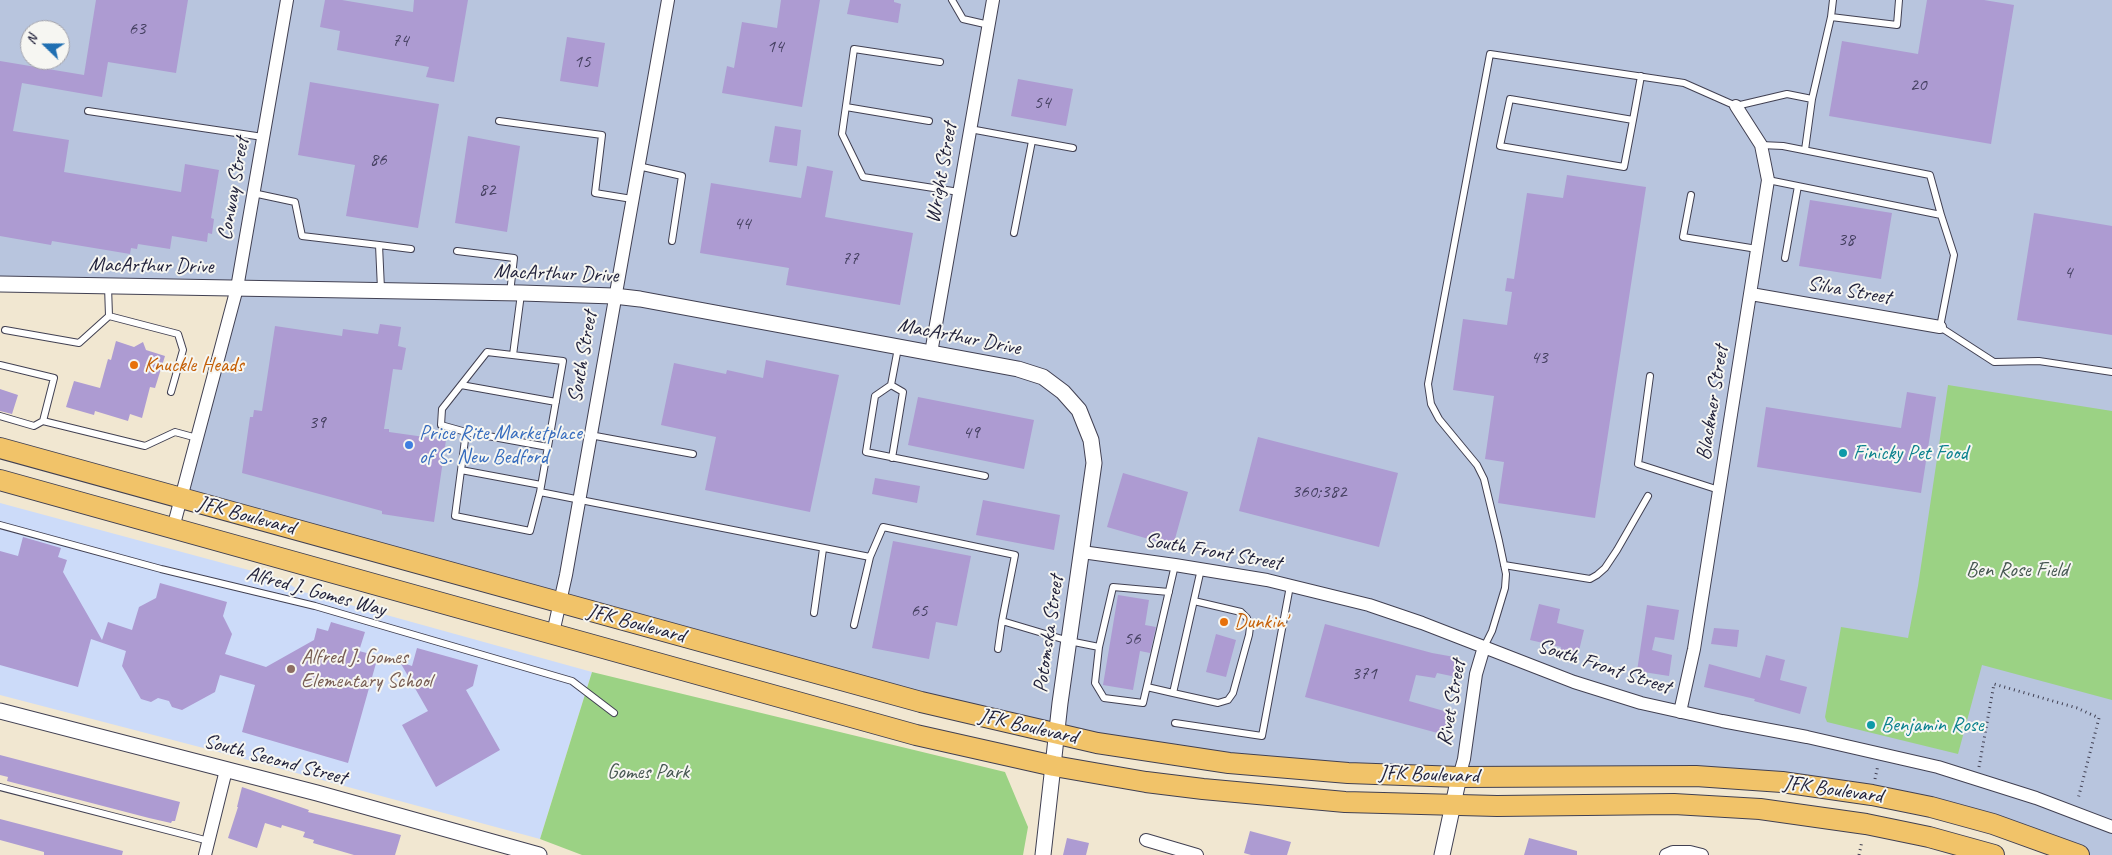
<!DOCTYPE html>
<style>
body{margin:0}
#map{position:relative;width:2112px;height:855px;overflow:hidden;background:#f1e7d1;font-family:Caveat,sans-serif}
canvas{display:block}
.north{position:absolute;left:20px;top:20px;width:50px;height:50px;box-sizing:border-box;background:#f6f6f2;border:1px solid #a1a1a9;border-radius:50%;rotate:292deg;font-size:14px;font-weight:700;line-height:20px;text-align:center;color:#22223b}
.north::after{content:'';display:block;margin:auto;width:18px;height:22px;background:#1f6fb2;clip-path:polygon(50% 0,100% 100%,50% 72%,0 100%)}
</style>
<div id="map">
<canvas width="2112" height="855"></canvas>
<div class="north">N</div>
</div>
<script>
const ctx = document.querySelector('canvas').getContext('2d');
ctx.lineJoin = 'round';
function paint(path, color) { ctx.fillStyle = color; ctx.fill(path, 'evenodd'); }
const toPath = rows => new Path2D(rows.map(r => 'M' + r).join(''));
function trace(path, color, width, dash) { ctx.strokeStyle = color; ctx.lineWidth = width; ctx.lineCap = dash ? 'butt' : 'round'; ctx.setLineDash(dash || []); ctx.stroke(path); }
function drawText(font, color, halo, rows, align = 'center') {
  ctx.font = font + ' Caveat,sans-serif'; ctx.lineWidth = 4; ctx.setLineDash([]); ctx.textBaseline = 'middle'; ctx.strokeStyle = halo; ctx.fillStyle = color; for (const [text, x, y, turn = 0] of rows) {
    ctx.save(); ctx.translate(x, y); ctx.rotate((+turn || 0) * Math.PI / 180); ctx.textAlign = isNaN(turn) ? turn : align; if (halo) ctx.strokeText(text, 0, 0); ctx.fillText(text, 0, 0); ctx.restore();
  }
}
paint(toPath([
 [0,503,282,579,300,591,592,672,540,839,215,751,0,695]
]), '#ccdbf9');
paint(toPath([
 [0,0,2112,0,2112,855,2079,855,1839,789,1459,777,1097,743,181,498,236,289,0,281],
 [30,30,60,30,60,60,30,60]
]), '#b8c5de');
paint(toPath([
 [1948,385,2112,411,2112,700,1982,665,1958,754,1827,722,1825,717,1841,627,1908,638,1918,586],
 [592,672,1005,772,1028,827,1023,855,582,855,540,839]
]), '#9bd284');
paint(toPath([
 [96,0,188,0,176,73,108,62,102,97,22,83,13,131,69,140,64,172,181,192,185,164,219,170,211,218,214,219,212,234,208,233,207,242,172,236,170,249,138,244,137,249,131,248,130,254,52,241,51,245,0,236,0,61,84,75],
 [325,0,342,0,413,12,414,0,468,0,454,82,426,77,429,67,337,50,340,31,320,27],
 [781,0,820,0,802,107,722,93,727,66,734,68,742,22,777,28],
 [850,0,894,0,894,2,901,4,898,23,847,14],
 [1927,0,1984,0,2014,5,1991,144,1829,116,1842,41,1918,54],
 [567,37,605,43,598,87,560,81],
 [1018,79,1073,89,1066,126,1011,116],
 [310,82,439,104,418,228,346,216,355,165,298,155],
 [775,126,801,130,797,166,769,162],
 [468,136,520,146,507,232,455,223],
 [807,166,833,171,825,217,913,233,900,305,786,285,789,268,700,253,711,183,801,198],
 [1567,175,1646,187,1595,518,1498,503,1504,462,1485,459,1494,396,1453,390,1463,319,1507,325,1512,292,1505,291,1507,278,1514,279,1527,193,1563,198],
 [1810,200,1892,213,1881,279,1799,266],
 [2034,213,2112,226,2112,335,2017,320],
 [380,324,401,327,398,346,406,348,402,370,393,369,384,429,389,429,389,432,446,440,434,522,382,514,382,511,242,473,250,417,253,417,254,410,262,411,275,326,342,336,343,329,378,334],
 [116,341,134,347,143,342,146,350,165,356,155,388,150,387,142,418,130,414,128,421,95,411,94,415,66,407,74,381,100,388,108,359,111,360],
 [766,360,839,375,810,512,705,490,716,437,661,425,674,363,726,374,727,370,763,378],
 [0,389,18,395,12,414,0,411],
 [1907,392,1936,397,1921,493,1757,467,1766,407,1901,428],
 [918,397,1034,420,1024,469,908,445],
 [1258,437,1398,473,1379,547,1239,511],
 [1123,473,1188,492,1173,546,1107,527],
 [875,478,920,486,917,503,872,494],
 [983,500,1060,515,1054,550,976,535],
 [23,537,61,548,58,557,67,560,63,572,102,640,108,622,132,630,139,607,156,598,160,583,227,602,223,616,232,634,225,654,266,667,314,640,317,628,328,631,331,622,365,632,359,651,378,656,348,763,242,732,255,685,220,675,215,692,182,710,172,707,169,701,158,698,151,702,141,699,122,666,126,651,91,639,78,687,0,665,0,551,18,556],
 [893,541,971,556,957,626,936,622,929,659,872,648],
 [1118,595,1149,600,1145,625,1156,627,1150,653,1140,651,1133,690,1103,685],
 [1539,604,1560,609,1557,623,1584,630,1578,655,1560,650,1561,647,1530,640],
 [1647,605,1679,610,1674,640,1655,637,1652,650,1672,655,1669,676,1637,671],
 [1325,624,1432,653,1460,658,1456,677,1437,673,1435,678,1416,675,1409,701,1451,713,1445,735,1305,697],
 [1714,628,1739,630,1737,647,1711,644],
 [1216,634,1236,640,1226,677,1206,672],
 [417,648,478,665,473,686,466,690,500,750,436,787,402,725,428,711,400,662,412,666],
 [1766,655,1785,660,1780,680,1807,687,1800,714,1754,701,1755,699,1704,687,1709,664,1760,678],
 [0,755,180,802,175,821,172,821,171,823,149,818,7,781,8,777,0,775],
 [242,787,309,810,308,812,401,835,395,855,354,855,313,843,314,840,303,837,305,832,282,825,281,828,265,823,257,848,228,838,238,807,237,807],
 [0,819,123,851,122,855,44,855,44,852,0,840],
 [1250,831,1291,842,1287,855,1251,855,1244,853],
 [1067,838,1089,843,1086,855,1063,855],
 [1529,838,1577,851,1577,855,1524,855]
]), '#ad9bd2');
const service = toPath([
 [952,0,963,19,989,25],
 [1831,17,1897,25,1899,0],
 [940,62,854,49,842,134,863,177,959,192],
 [1510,99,1633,120,1624,167,1500,146,1510,99],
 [846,107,929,121],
 [88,111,263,137],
 [1633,120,1641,76],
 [499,121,602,135,595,193,632,199],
 [970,129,1073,148],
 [1761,145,1783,146,1930,175,1941,215],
 [1805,150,1812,99,1831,17,1833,0],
 [638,166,682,176,672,241],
 [1768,180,1941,215,1954,255,1940,327,1994,362,2039,361,2112,372],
 [253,193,295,202,302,236,379,245],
 [1691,195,1683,237,1757,249],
 [1014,233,1032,141],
 [457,251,514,258,510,293],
 [1785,258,1798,186],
 [108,286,109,316,178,334,183,350,171,392],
 [381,289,379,245,411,249],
 [5,330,79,343,109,316],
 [898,348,891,385,875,396,866,452,985,476],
 [513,355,521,294],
 [0,365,54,378,43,421,34,426,0,416],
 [1650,376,1638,464,1719,490],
 [461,385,556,402],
 [891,385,903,392,892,458],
 [43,421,145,446,175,432,197,438],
 [466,432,548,447],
 [590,435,693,454],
 [461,470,541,485],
 [540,492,530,531,455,516,466,432,441,425,442,409,487,352,563,361,540,492,870,557,854,625],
 [0,525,161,569,315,606,572,681,614,713],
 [870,557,883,527,1015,555,1002,621],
 [1504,565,1590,579,1597,575,1605,568,1617,550,1648,496],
 [814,613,823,549],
 [1099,647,1113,587,1169,592],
 [1484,647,1492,631,1505,588,1506,574,1499,541,1484,479,1477,465,1439,419,1431,404,1428,384,1490,54,1684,83,1736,106,1787,94,1812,99],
 [998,649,1002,621,1069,641,1099,647,1095,683,1104,698,1143,703,1175,565],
 [1147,687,1173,693,1201,569],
 [1173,693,1218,703,1228,700,1233,693,1249,635,1250,627,1247,618,1241,612,1194,601],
 [1175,723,1262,736,1290,586],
 [0,787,209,841]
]);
const minor = toPath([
 [1751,294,1940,327],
 [931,353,993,0],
 [173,528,237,288,287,0],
 [1082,552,1175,565,1267,580,1369,605,1422,623,1574,682,1641,703,1722,721,1807,737,1938,767,2036,798,2112,827],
 [553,633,566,575,668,0],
 [1680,712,1694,649,1768,180,1761,145,1736,106],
 [1459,777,1464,759,1476,674,1484,647],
 [1146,840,1197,855],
 [205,855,226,770],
 [1666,855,1673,852,1690,852,1702,855]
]);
const tertiary = toPath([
 [0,284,521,293,614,296,640,299,1018,369,1043,377,1063,392,1079,410,1091,440,1094,463,1060,703,1043,855],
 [0,711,317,793,539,855],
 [1442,855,1459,777]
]);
const primary = toPath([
 [0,448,921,702,1097,743,1229,763,1348,773,1459,777,1696,776,1782,782,1872,795,1931,807,1993,824,2079,855],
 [0,480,916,735,1054,766,1146,782,1203,789,1345,802,1497,806,1674,804,1760,809,1866,824,1929,837,1994,855]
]);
trace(service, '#414052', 8);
trace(minor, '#414052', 14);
trace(tertiary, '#414052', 17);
trace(primary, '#414052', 22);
trace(toPath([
 [1979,767,1994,684,2077,708,2099,718,2078,799],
 [1875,779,1878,765],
 [1859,855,1862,841]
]), '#414052', 3, [1, 4]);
trace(service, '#fff', 6);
trace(minor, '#fff', 12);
trace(tertiary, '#fff', 15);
trace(primary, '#f1c369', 20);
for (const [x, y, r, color] of [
 [134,365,5,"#e8710a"],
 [409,445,5,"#3f7fe0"],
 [1843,453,5,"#0f9aa8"],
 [1224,622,5,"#e8710a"],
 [291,669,5,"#8d6e63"],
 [1871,725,5,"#0f9aa8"]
]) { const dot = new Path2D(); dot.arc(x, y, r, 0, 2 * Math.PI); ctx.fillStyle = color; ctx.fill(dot); trace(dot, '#f6f6f2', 2); }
drawText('19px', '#454061', null, [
 ["63",137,29],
 ["74",400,41],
 ["14",775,47],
 ["15",582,62],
 ["20",1918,85],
 ["54",1042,103],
 ["86",378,160],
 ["82",487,190],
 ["44",742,224],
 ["38",1846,240],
 ["77",850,259],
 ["4",2068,273],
 ["43",1539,358],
 ["39",317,423],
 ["49",971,433],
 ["360;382",1319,492],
 ["65",919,611],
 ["56",1132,639],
 ["371",1364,674]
]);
drawText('21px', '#22223b', '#f6f6f2', [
 ["Wright Street",942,173,-80],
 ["Conway Street",234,189,-80],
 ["MacArthur Drive",151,266,1],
 ["MacArthur Drive",556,274,2],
 ["Silva Street",1849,291,10],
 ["MacArthur Drive",959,337,11],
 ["South Street",583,357,-80],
 ["Blackmer Street",1713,403,-81],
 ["JFK Boulevard",246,516,15],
 ["South Front Street",1213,552,10],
 ["Alfred J. Gomes Way",316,592,15],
 ["JFK Boulevard",636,624,15],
 ["Potomska Street",1049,634,-82],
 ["South Front Street",1604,667,18],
 ["Rivet Street",1452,703,-80],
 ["JFK Boulevard",1028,727,13],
 ["South Second Street",275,760,15],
 ["JFK Boulevard",1429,775,2],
 ["JFK Boulevard",1833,790,8]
]);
drawText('21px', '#c56008', '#f6f6f2', [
 ["Knuckle Heads",144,365],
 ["Dunkin'",1234,622]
], 'left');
drawText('21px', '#366cbe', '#f6f6f2', [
 ["Price Rite Marketplace",419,433],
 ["of S. New Bedford",419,457]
], 'left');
drawText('21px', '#0d838f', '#f6f6f2', [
 ["Finicky Pet Food",1853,453],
 ["Benjamin Rose",1881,725]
], 'left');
drawText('21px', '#465751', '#f6f6f2', [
 ["Ben Rose Field",2017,570],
 ["Gomes Park",648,772]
]);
drawText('21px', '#785e54', '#f6f6f2', [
 ["Alfred J. Gomes",301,657],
 ["Elementary School",301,681]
], 'left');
</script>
